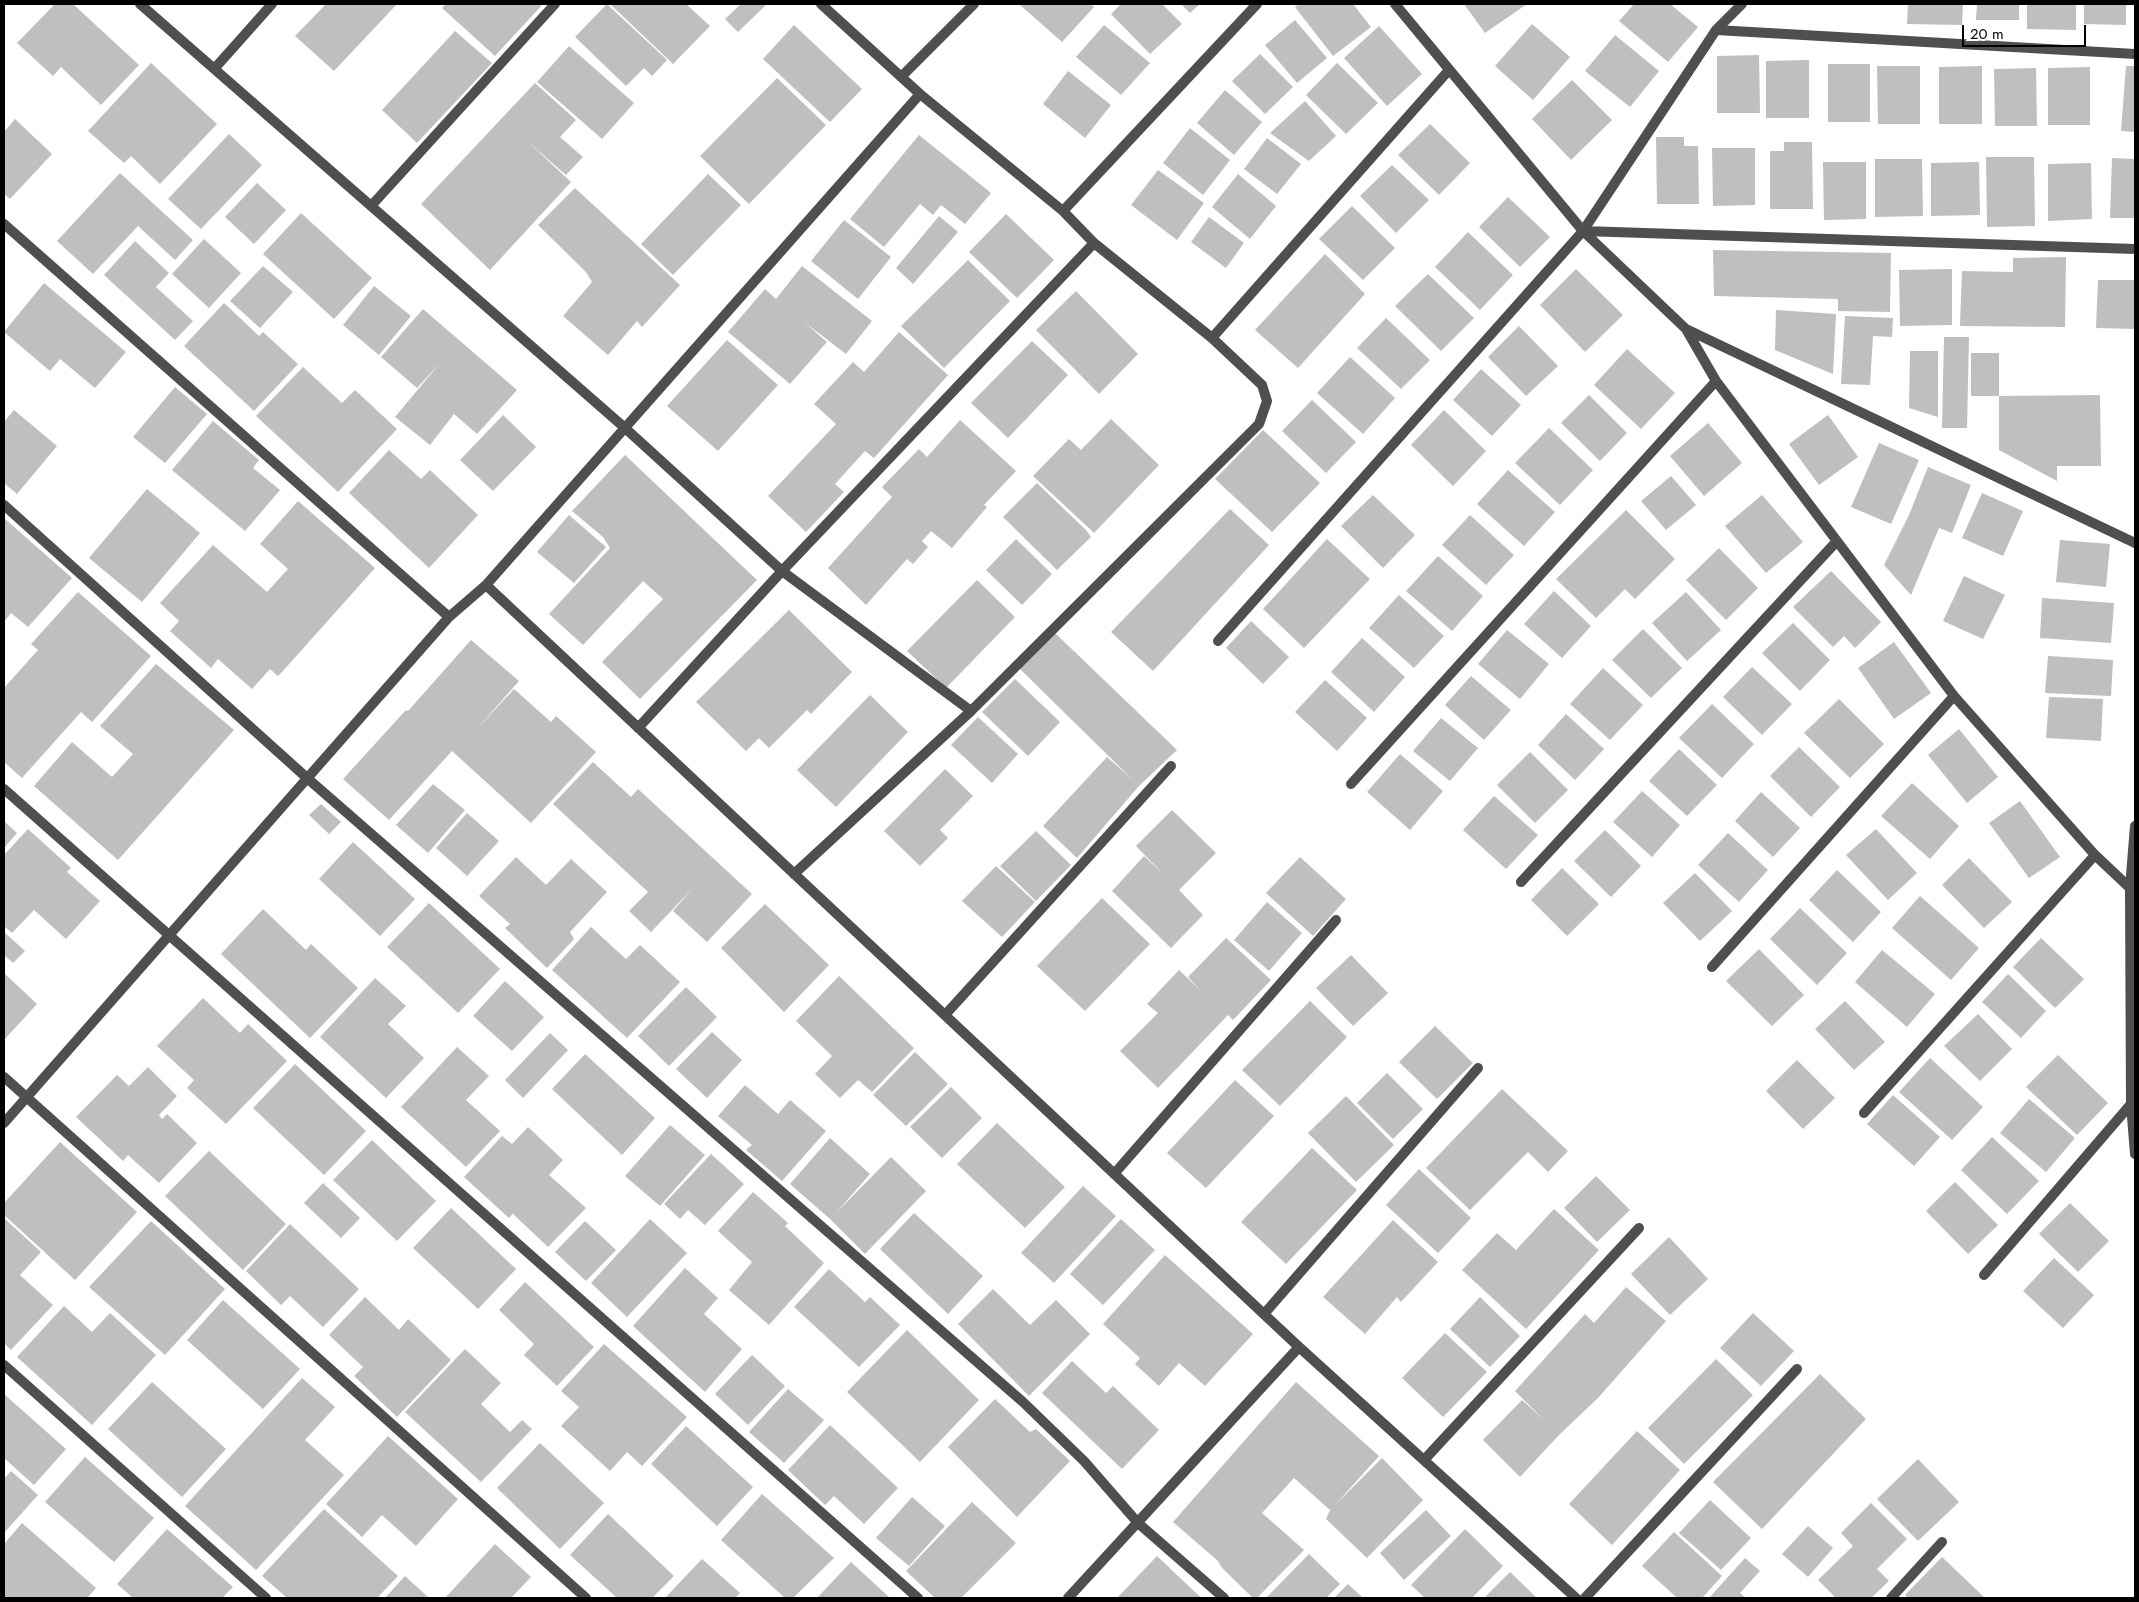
<!DOCTYPE html>
<style>
body{margin:0}
#map{position:relative;width:2139px;height:1602px;overflow:hidden;background:#fff;font-family:Jost,sans-serif}
canvas{display:block}
.frame{position:absolute;inset:0;border:5px solid #000;pointer-events:none}
.scale{position:absolute;left:1962px;top:25px;width:124px;height:22px;box-sizing:border-box;border:2px solid #000;border-top:0;padding-left:6px;font-size:15px;line-height:18px;white-space:nowrap;color:#000;-webkit-text-stroke:4px #fff;paint-order:stroke}
</style>
<div id="map">
<canvas width="2139" height="1602"></canvas>
<div class="frame"></div>
<div class="scale">20 m</div>
</div>
<script>
const ctx = document.querySelector('canvas').getContext('2d');
ctx.lineJoin = 'round';
function paint(path, color) { ctx.fillStyle = color; ctx.fill(path, 'evenodd'); }
const toPath = rows => new Path2D(rows.map(r => 'M' + r).join(''));
function trace(path, color, width, dash) { ctx.strokeStyle = color; ctx.lineWidth = width; ctx.lineCap = dash ? 'butt' : 'round'; ctx.setLineDash(dash || []); ctx.stroke(path); }
paint(toPath([
 [55,4,73,4,139,65,101,105,61,67,53,76,17,43],
 [326,4,397,4,334,71,295,36],
 [446,4,543,4,495,56,442,8],
 [607,4,667,60,652,76,644,68,626,86,575,37],
 [610,4,686,4,710,26,673,64],
 [741,4,767,4,738,32,725,19],
 [1019,4,1090,4,1094,7,1062,42],
 [1121,4,1162,4,1182,24,1150,54,1111,14],
 [1181,4,1200,4,1190,13],
 [1299,4,1353,4,1371,27,1333,56,1295,7],
 [1464,4,1527,4,1485,33],
 [1634,4,1670,4,1698,27,1668,62,1619,21],
 [1908,4,1963,4,1962,25,1907,24],
 [1977,4,2019,4,2019,20,1976,20],
 [2027,4,2076,4,2076,30,2027,29],
 [2084,4,2126,4,2126,25,2084,24],
 [1295,20,1327,58,1297,83,1265,45],
 [1532,24,1570,57,1533,100,1495,66],
 [794,25,862,89,830,122,763,59],
 [1104,25,1150,63,1121,95,1076,57],
 [1379,26,1422,74,1387,106,1344,58],
 [455,31,492,63,417,143,382,110],
 [1615,35,1659,71,1630,107,1585,71],
 [569,46,634,103,602,139,537,82],
 [1260,54,1293,87,1265,114,1232,81],
 [1759,55,1760,113,1717,113,1717,56],
 [1809,60,1809,118,1766,118,1766,61],
 [151,63,217,124,160,184,131,156,124,163,88,131],
 [1337,63,1378,103,1346,134,1306,95],
 [1828,64,1870,64,1870,122,1828,122],
 [1877,66,1920,66,1920,124,1878,124],
 [1982,66,1982,124,1939,124,1939,67],
 [2126,66,2135,66,2135,132,2121,131],
 [2090,67,2090,125,2048,125,2048,68],
 [2036,68,2037,126,1995,126,1994,69],
 [1068,71,1111,105,1085,138,1043,104],
 [777,78,826,125,749,204,700,156],
 [1572,80,1612,120,1571,160,1532,119],
 [535,83,576,120,560,137,583,157,566,175,527,141,571,182,490,270,421,204],
 [1225,90,1262,122,1234,155,1197,123],
 [1305,101,1336,136,1309,161,1270,133],
 [15,119,52,154,10,199,4,194,4,132],
 [1430,124,1470,163,1439,195,1398,155],
 [1190,128,1230,160,1203,195,1163,163],
 [229,134,262,165,201,229,168,199],
 [919,135,991,193,965,224,941,205,933,215,920,204,884,247,850,219],
 [1656,137,1684,137,1684,146,1698,146,1699,204,1657,204],
 [1267,138,1301,164,1277,194,1244,169],
 [1784,142,1812,142,1813,209,1770,209,1770,151,1784,151],
 [1712,148,1755,148,1755,205,1713,206],
 [1986,157,2034,157,2035,226,1987,227],
 [2112,158,2135,159,2135,218,2110,218],
 [1875,159,1922,159,1923,216,1875,217],
 [1823,162,1866,162,1866,219,1824,220],
 [1979,162,1980,215,1931,216,1931,163],
 [2091,163,2092,219,2048,221,2048,164],
 [1392,165,1429,200,1396,233,1360,196],
 [1158,170,1204,203,1177,240,1131,205],
 [120,173,193,240,175,260,138,226,93,274,57,241],
 [708,174,741,205,673,275,641,244],
 [1238,174,1276,206,1250,239,1212,207],
 [257,183,286,210,254,244,225,217],
 [575,188,680,285,642,327,637,321,608,355,563,316,592,282,586,272,538,225],
 [1508,197,1550,237,1520,267,1479,227],
 [1352,206,1395,248,1363,280,1319,239],
 [301,213,372,278,334,319,263,254],
 [1006,214,1054,260,1017,298,969,252],
 [939,216,958,232,913,284,896,268],
 [1209,217,1244,243,1226,268,1191,242],
 [844,220,891,257,858,299,811,261],
 [1468,232,1513,275,1480,310,1435,267],
 [204,239,241,273,209,308,172,274],
 [135,241,169,273,156,287,193,321,175,340,104,275],
 [1713,250,1891,253,1890,312,1838,311,1838,299,1714,296],
 [1325,254,1365,294,1298,368,1255,330],
 [2066,257,2065,327,1960,326,1962,271,2013,272,2013,258],
 [968,260,1010,301,944,368,901,326],
 [263,266,293,292,260,328,230,301],
 [802,266,872,321,846,354,804,322,827,342,790,384,728,332,765,289,776,299],
 [1576,269,1623,315,1585,352,1540,305],
 [1952,269,1952,325,1900,326,1899,270],
 [1428,274,1474,318,1441,351,1395,306],
 [2098,280,2135,280,2135,329,2096,328],
 [44,283,126,352,95,388,60,359,50,371,4,332],
 [374,286,411,316,379,355,343,325],
 [1076,291,1138,354,1099,394,1036,330],
 [224,303,259,336,263,332,298,364,254,411,184,346],
 [423,309,517,390,477,434,454,414,430,445,395,417,440,363,417,388,381,357],
 [1776,310,1836,314,1833,374,1775,350],
 [1845,316,1893,318,1892,337,1873,336,1870,385,1841,384],
 [1386,318,1430,360,1401,389,1357,348],
 [1519,326,1558,366,1526,396,1488,357],
 [899,332,948,375,874,458,865,451,835,484,844,492,806,532,768,496,836,424,814,404,853,362,864,372],
 [1944,337,1969,337,1967,428,1942,428],
 [727,340,778,385,718,451,667,406],
 [1032,341,1068,375,1008,438,971,403],
 [1627,349,1675,393,1641,429,1594,385],
 [1910,351,1938,351,1938,417,1909,408],
 [1971,353,1999,353,1999,396,1971,396],
 [1350,357,1395,398,1363,434,1317,393],
 [303,367,342,403,355,390,397,429,338,492,256,416],
 [1481,369,1521,405,1492,436,1453,400],
 [175,387,207,414,165,463,133,437],
 [1589,395,1627,433,1600,461,1561,423],
 [2100,395,2101,466,2057,466,2057,481,1999,450,1999,396],
 [1312,400,1356,442,1326,473,1282,431],
 [14,410,57,446,17,494,4,483,4,422],
 [1444,410,1486,451,1453,486,1411,445],
 [503,415,536,447,493,491,460,460],
 [1828,415,1858,457,1819,485,1789,444],
 [1111,419,1159,465,1094,533,1033,476,1069,439,1081,450],
 [960,420,1016,471,984,505,987,507,952,548,931,531,922,541,928,547,913,564,907,559,866,605,828,568,892,497,882,487,919,449,927,457],
 [213,421,259,460,253,468,280,490,245,531,172,470],
 [1708,423,1742,463,1704,496,1670,456],
 [1549,428,1593,470,1560,505,1515,463],
 [1263,430,1320,483,1272,532,1215,479],
 [1879,443,1919,460,1891,524,1851,507],
 [389,450,421,479,430,470,478,515,429,568,349,493],
 [625,455,757,580,640,699,602,662,663,599,643,581,583,645,549,614,610,548,603,537,572,511],
 [1928,467,1971,485,1952,533,1939,528,1911,595,1884,565,1909,515],
 [1508,470,1555,512,1524,546,1477,504],
 [1671,476,1696,505,1666,530,1641,501],
 [1037,483,1086,530,1091,537,1057,570,1003,517],
 [147,489,200,533,142,602,89,558],
 [1982,493,2023,511,2003,556,1962,538],
 [1373,495,1415,535,1383,568,1341,526],
 [1762,495,1803,542,1766,573,1725,526],
 [298,501,375,568,282,672,278,676,270,669,252,689,218,659,211,668,170,631,179,621,160,603,213,545,267,592,288,569,260,544],
 [1230,509,1269,545,1153,671,1111,632],
 [1626,510,1675,559,1635,599,1625,589,1596,618,1556,579],
 [569,515,606,547,574,583,537,552],
 [1470,515,1514,555,1486,585,1442,545],
 [4,518,72,578,28,627,11,613,4,622],
 [1016,539,1052,574,1022,605,986,570],
 [1327,539,1370,579,1304,648,1263,609],
 [2060,540,2110,544,2106,587,2056,582],
 [1719,548,1758,588,1726,620,1686,580],
 [1438,556,1483,596,1452,631,1406,591],
 [1831,571,1881,622,1855,648,1844,636,1833,647,1793,607],
 [1964,576,2005,595,1983,639,1943,621],
 [977,580,1015,617,946,688,907,651],
 [1554,591,1591,626,1562,658,1524,624],
 [78,592,151,656,92,722,81,712,22,778,4,762,4,688,38,650,31,644],
 [1686,592,1721,630,1687,661,1652,623],
 [1399,595,1444,636,1414,668,1369,628],
 [2042,598,2114,603,2111,643,2040,638],
 [789,610,852,672,811,714,807,710,769,748,759,738,746,751,696,702],
 [1251,621,1289,657,1263,684,1226,648],
 [1793,623,1830,660,1800,691,1762,653],
 [1643,629,1682,668,1651,698,1612,660],
 [1507,630,1549,664,1520,699,1478,664],
 [1054,632,1177,750,1139,786,1077,858,1043,826,1107,757,1133,780,1019,668],
 [1362,638,1405,677,1374,712,1331,672],
 [471,640,519,681,476,730,514,689,551,722,556,716,596,752,531,823,452,751,389,820,343,779,406,710,408,711],
 [1894,642,1931,693,1894,719,1858,668],
 [2048,656,2113,660,2111,696,2045,693],
 [156,664,234,730,118,860,34,786,72,742,112,777,133,754,100,726],
 [1752,667,1792,704,1762,735,1723,697],
 [1603,668,1643,705,1610,740,1570,704],
 [1471,676,1511,710,1484,740,1445,705],
 [1015,679,1060,722,1028,756,982,712],
 [1325,680,1367,718,1337,751,1295,712],
 [870,695,908,732,836,807,797,770],
 [2049,697,2103,699,2101,741,2046,738],
 [1839,699,1884,744,1850,778,1804,733],
 [1712,704,1754,744,1722,778,1679,738],
 [1566,714,1604,749,1575,780,1538,745],
 [978,717,1018,754,992,783,951,745],
 [1441,718,1478,748,1450,781,1413,751],
 [1959,729,1998,777,1967,803,1928,755],
 [1799,747,1840,787,1811,817,1770,776],
 [1679,749,1717,785,1687,816,1649,781],
 [1530,752,1568,790,1535,823,1497,785],
 [1400,754,1443,791,1410,830,1367,792],
 [593,762,631,797,638,789,752,894,707,942,673,911,692,889,651,932,629,911,648,892,553,804],
 [945,769,973,796,940,830,948,838,920,866,884,831],
 [1912,783,1959,826,1930,859,1881,816],
 [433,784,465,810,428,853,396,825],
 [1642,791,1680,825,1652,857,1613,822],
 [1761,792,1800,828,1773,857,1735,821],
 [1494,796,1538,835,1506,869,1463,830],
 [2020,801,2060,857,2029,878,1989,823],
 [321,804,341,822,329,834,309,815],
 [1172,810,1216,853,1179,890,1203,915,1171,948,1112,891,1144,856,1164,875,1136,846],
 [467,813,499,841,467,876,436,848],
 [4,821,17,833,4,848],
 [28,829,71,868,67,872,100,901,66,939,34,910,12,933,4,926,4,855],
 [1876,829,1917,873,1888,900,1846,855],
 [1605,830,1641,866,1611,897,1574,861],
 [1036,831,1071,865,1036,901,1000,866],
 [1728,833,1768,870,1739,902,1698,865],
 [353,842,415,899,380,936,319,879],
 [516,857,546,885,571,859,607,892,570,932,574,939,547,968,505,928,510,924,479,896],
 [1300,857,1346,899,1313,936,1266,893],
 [1969,858,2012,902,1984,928,1942,885],
 [996,866,1035,902,1002,937,962,901],
 [1562,868,1599,904,1567,936,1531,900],
 [1837,870,1881,912,1853,942,1809,900],
 [1695,873,1732,911,1700,941,1663,903],
 [1920,896,1979,948,1951,980,1892,928],
 [1102,898,1150,944,1085,1011,1037,966],
 [1267,902,1302,933,1269,971,1234,940],
 [429,903,500,969,458,1013,387,947],
 [765,904,829,965,784,1012,721,948],
 [1800,908,1847,953,1817,985,1770,939],
 [263,909,306,950,311,944,358,988,310,1038,221,954],
 [591,927,626,959,640,945,680,982,627,1038,552,970],
 [4,932,25,951,13,963,4,955],
 [1226,938,1271,980,1233,1020,1228,1015,1158,1088,1120,1051,1158,1013,1147,1004,1179,970,1201,991,1188,977],
 [2041,938,2084,979,2055,1008,2013,967],
 [1759,949,1804,995,1772,1026,1726,981],
 [1882,950,1935,994,1907,1027,1855,982],
 [1351,955,1388,993,1353,1026,1316,988],
 [4,973,37,1004,4,1040],
 [2008,974,2046,1011,2021,1038,1982,1002],
 [839,976,914,1048,872,1092,858,1080,840,1098,815,1074,832,1056,796,1021],
 [375,978,406,1006,388,1024,424,1058,386,1098,320,1037],
 [505,981,544,1017,512,1051,473,1016],
 [686,987,717,1017,669,1066,638,1036],
 [203,998,240,1033,248,1024,287,1061,226,1124,187,1088,194,1080,157,1046],
 [1310,1001,1347,1037,1280,1106,1242,1070],
 [1845,1001,1885,1042,1854,1070,1815,1029],
 [1978,1014,2012,1049,1980,1081,1944,1046],
 [1435,1026,1473,1063,1437,1099,1399,1062],
 [712,1032,742,1060,707,1098,676,1069],
 [550,1033,568,1050,523,1098,505,1080],
 [457,1047,489,1076,466,1100,500,1131,466,1167,401,1107],
 [915,1052,948,1084,906,1126,873,1095],
 [585,1054,655,1118,622,1155,552,1089],
 [2058,1055,2108,1103,2077,1135,2026,1087],
 [1930,1058,1983,1107,1952,1140,1899,1092],
 [1797,1060,1835,1098,1803,1129,1766,1091],
 [295,1064,366,1131,324,1175,253,1108],
 [148,1067,177,1096,159,1115,162,1119,167,1114,197,1143,159,1183,128,1155,123,1161,76,1117,117,1075,129,1086],
 [1387,1073,1423,1109,1393,1139,1357,1103],
 [1235,1080,1274,1116,1206,1188,1167,1153],
 [745,1085,778,1114,790,1100,826,1131,782,1181,746,1150,752,1145,718,1116],
 [951,1087,982,1118,942,1158,910,1127],
 [1502,1089,1568,1151,1548,1172,1528,1152,1470,1210,1426,1168],
 [1893,1095,1940,1137,1914,1166,1867,1124],
 [1346,1096,1394,1145,1356,1182,1308,1133],
 [2029,1099,2075,1138,2046,1172,2000,1133],
 [997,1123,1065,1187,1025,1228,957,1164],
 [670,1125,705,1155,660,1206,625,1176],
 [528,1127,563,1160,549,1175,586,1208,548,1247,513,1214,520,1206,509,1218,464,1177,502,1136,512,1144],
 [1992,1137,2039,1181,2007,1214,1961,1170],
 [830,1138,870,1174,836,1213,891,1157,926,1191,865,1254,830,1219,790,1184],
 [372,1140,436,1201,397,1241,333,1180],
 [60,1142,137,1212,75,1280,4,1215,4,1203],
 [1312,1148,1357,1190,1286,1264,1241,1222],
 [209,1151,286,1224,243,1270,165,1196],
 [711,1154,744,1184,705,1225,688,1210,680,1219,664,1204],
 [1419,1169,1471,1218,1438,1253,1386,1205],
 [1596,1176,1630,1210,1597,1242,1564,1208],
 [1955,1182,1998,1225,1968,1254,1926,1211],
 [323,1183,360,1218,341,1238,304,1203],
 [1083,1186,1116,1216,1054,1283,1021,1253],
 [753,1192,788,1223,785,1226,824,1263,769,1325,729,1290,752,1262,718,1231],
 [2070,1203,2109,1241,2078,1272,2039,1234],
 [451,1208,516,1269,478,1309,413,1248],
 [1554,1209,1599,1250,1526,1329,1462,1270,1497,1233,1516,1250],
 [914,1213,983,1276,948,1314,880,1249],
 [4,1218,41,1252,20,1275,53,1305,11,1350,4,1343],
 [650,1219,687,1253,627,1317,591,1283],
 [1121,1219,1155,1250,1103,1305,1070,1274],
 [1393,1220,1438,1262,1401,1302,1397,1297,1365,1334,1323,1297],
 [151,1221,225,1289,165,1355,89,1287],
 [585,1221,616,1250,586,1281,555,1252],
 [290,1224,359,1289,323,1327,290,1296,281,1305,246,1271],
 [1669,1237,1708,1279,1670,1315,1631,1274],
 [1165,1255,1253,1334,1205,1386,1179,1363,1159,1386,1135,1364,1140,1358,1103,1324],
 [2054,1258,2094,1295,2063,1328,2023,1291],
 [685,1268,718,1298,704,1314,742,1349,705,1392,633,1326],
 [829,1269,865,1302,870,1297,900,1325,859,1367,794,1307],
 [525,1282,594,1347,557,1386,524,1355,534,1344,499,1310],
 [1626,1287,1666,1321,1598,1398,1559,1435,1520,1477,1483,1440,1522,1400,1545,1421,1515,1391,1585,1314,1594,1323],
 [993,1289,1030,1325,1056,1300,1090,1334,1029,1396,958,1324],
 [365,1297,399,1330,408,1319,451,1360,397,1417,354,1376,363,1367,329,1335],
 [1480,1297,1520,1336,1490,1367,1450,1329],
 [223,1300,300,1369,263,1409,187,1340],
 [64,1306,92,1332,110,1313,156,1355,92,1425,17,1357],
 [1753,1313,1794,1351,1761,1386,1720,1348],
 [907,1330,979,1400,920,1462,847,1392],
 [1445,1333,1487,1372,1443,1417,1402,1378],
 [604,1344,687,1417,642,1466,627,1452,610,1471,561,1426,579,1407,561,1391],
 [465,1349,501,1383,481,1404,510,1432,522,1420,532,1429,481,1482,405,1412],
 [752,1355,785,1386,748,1425,715,1394],
 [1716,1359,1753,1395,1684,1464,1648,1428],
 [1072,1361,1106,1393,1113,1386,1159,1430,1122,1469,1042,1393],
 [1820,1374,1866,1419,1762,1529,1713,1482],
 [302,1378,335,1407,305,1440,344,1475,256,1570,185,1506],
 [152,1382,226,1449,182,1497,108,1429],
 [1296,1382,1379,1456,1335,1505,1382,1458,1423,1500,1367,1558,1326,1519,1330,1510,1294,1478,1262,1513,1304,1550,1257,1598,1253,1598,1222,1568,1218,1561,1173,1522],
 [788,1389,824,1420,784,1463,749,1432],
 [4,1394,66,1449,34,1485,4,1458],
 [995,1399,1030,1432,1036,1429,1070,1461,1017,1517,948,1447],
 [830,1425,898,1488,864,1524,834,1496,825,1505,788,1470],
 [686,1426,753,1487,717,1526,651,1464],
 [1637,1431,1680,1470,1612,1545,1569,1504],
 [388,1436,458,1499,416,1546,382,1515,362,1537,326,1504],
 [540,1443,604,1503,560,1549,497,1488],
 [85,1457,154,1518,114,1562,45,1502],
 [1918,1459,1959,1502,1918,1541,1877,1499],
 [11,1471,38,1495,4,1533,4,1479],
 [762,1494,834,1558,793,1598,785,1598,721,1540],
 [912,1497,945,1526,909,1566,876,1538],
 [1710,1500,1751,1538,1721,1570,1679,1533],
 [972,1502,1016,1543,961,1598,935,1598,906,1571],
 [1871,1503,1907,1539,1877,1569,1889,1581,1871,1598,1836,1598,1818,1580,1853,1546,1841,1533],
 [324,1509,398,1576,377,1598,287,1598,262,1576],
 [1426,1510,1451,1536,1404,1580,1380,1553],
 [608,1514,674,1576,652,1598,617,1598,570,1555],
 [22,1523,96,1588,87,1598,4,1598,4,1544],
 [1808,1526,1833,1548,1808,1577,1782,1554],
 [167,1529,233,1587,222,1598,133,1598,117,1584],
 [1465,1529,1503,1566,1472,1598,1425,1598,1411,1585],
 [1674,1532,1722,1576,1702,1598,1677,1598,1642,1566],
 [495,1544,531,1577,511,1598,445,1598],
 [1309,1554,1340,1584,1326,1598,1266,1598],
 [1157,1556,1195,1592,1202,1598,1117,1598],
 [1942,1557,1985,1598,1908,1598,1905,1595],
 [1745,1558,1760,1571,1740,1593,1746,1598,1709,1598],
 [702,1559,740,1593,735,1598,665,1598],
 [851,1562,889,1597,817,1598],
 [1510,1572,1537,1598,1484,1598],
 [405,1576,429,1598,385,1598],
 [1348,1584,1363,1598,1334,1598]
]), '#bfbfbf');
trace(toPath([
 [140,4,625,428,782,571,971,711],
 [1395,4,1583,231,1686,329,1716,381,1954,696,2095,855,2130,888],
 [1716,30,2135,54],
 [215,68,272,4],
 [901,77,974,4],
 [371,206,555,4],
 [1063,211,1257,4],
 [4,224,449,617],
 [1583,231,2135,249],
 [1686,329,2135,543],
 [1212,338,1449,70],
 [4,505,307,778,1023,1402,1084,1461,1138,1523,1224,1598],
 [486,585,1299,1347,1576,1598],
 [1218,641,1583,231,1716,30,1742,4],
 [638,728,782,571,1094,243],
 [1351,784,1716,381],
 [4,789,918,1598],
 [2135,826,2130,888,2131,1104,2135,1154],
 [794,874,971,711,1259,424,1267,401,1262,385,1212,338,1094,243,1063,211,920,94,821,4],
 [1521,882,1837,541],
 [1712,967,1954,696],
 [945,1015,1171,766],
 [4,1077,586,1598],
 [1864,1113,2095,855],
 [4,1123,449,617,486,585,920,94],
 [1114,1174,1336,920],
 [1984,1275,2131,1104],
 [1264,1314,1478,1068],
 [4,1365,266,1598],
 [1424,1460,1639,1228],
 [1068,1598,1299,1347],
 [1585,1598,1797,1369],
 [1891,1598,1942,1542]
]), '#4f4f4f', 10);
</script>
